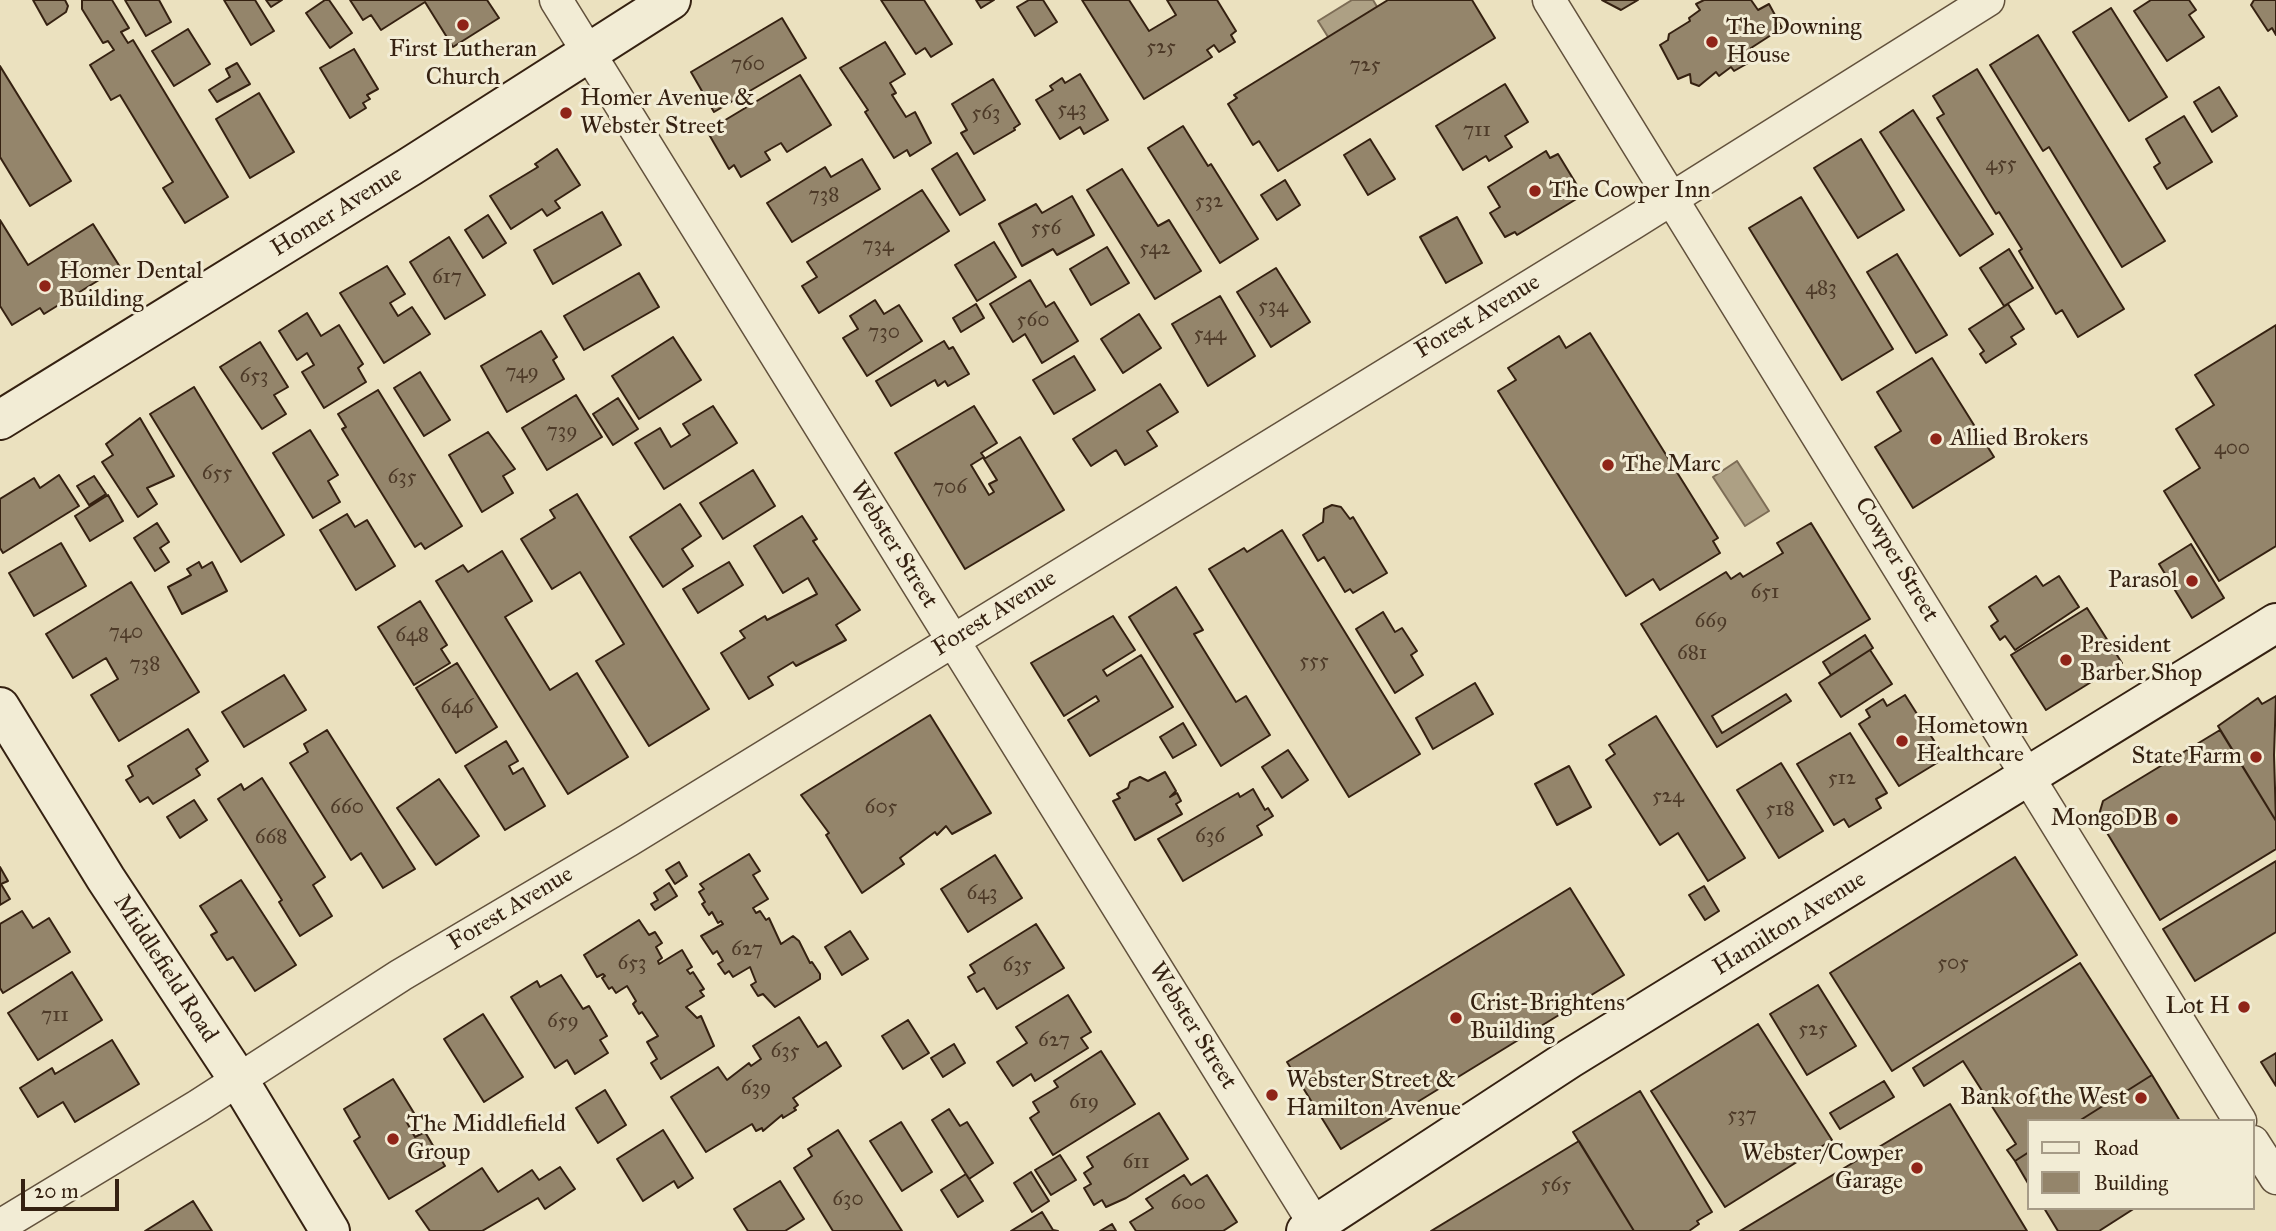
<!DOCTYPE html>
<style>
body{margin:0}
#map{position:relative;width:2276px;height:1231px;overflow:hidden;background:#ebe1bf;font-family:"IM FELL Great Primer",serif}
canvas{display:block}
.legend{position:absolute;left:2027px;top:1119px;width:228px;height:91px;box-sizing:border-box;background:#f2ecd5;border:2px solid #a69b87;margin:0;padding:9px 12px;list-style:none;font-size:21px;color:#352111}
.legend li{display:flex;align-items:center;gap:14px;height:35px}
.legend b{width:35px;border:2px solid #a69b87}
.scale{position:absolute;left:21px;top:1179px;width:98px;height:32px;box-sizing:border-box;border:4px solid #352111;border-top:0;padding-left:9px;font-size:21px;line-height:24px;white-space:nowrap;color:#352111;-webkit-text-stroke:5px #f2ecd5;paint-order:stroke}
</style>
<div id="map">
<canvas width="2276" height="1231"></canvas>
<ul class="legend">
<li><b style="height:9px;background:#f2ecd5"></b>Road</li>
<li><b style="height:19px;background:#94856b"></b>Building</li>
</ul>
<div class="scale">20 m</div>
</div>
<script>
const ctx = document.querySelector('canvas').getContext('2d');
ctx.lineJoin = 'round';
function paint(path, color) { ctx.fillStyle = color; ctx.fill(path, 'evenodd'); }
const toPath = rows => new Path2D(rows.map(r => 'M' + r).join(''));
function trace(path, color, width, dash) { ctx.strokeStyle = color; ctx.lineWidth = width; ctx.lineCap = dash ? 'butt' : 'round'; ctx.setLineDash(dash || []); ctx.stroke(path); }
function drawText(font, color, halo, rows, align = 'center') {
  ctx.font = font + ' "IM FELL Great Primer",serif'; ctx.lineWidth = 6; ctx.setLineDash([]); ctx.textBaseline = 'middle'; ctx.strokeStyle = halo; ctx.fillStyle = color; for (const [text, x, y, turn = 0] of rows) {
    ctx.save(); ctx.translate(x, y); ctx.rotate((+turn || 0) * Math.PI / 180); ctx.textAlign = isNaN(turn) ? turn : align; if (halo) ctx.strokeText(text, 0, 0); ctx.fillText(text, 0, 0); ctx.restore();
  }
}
const water = toPath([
 [1352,0,1373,0,1379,10,1330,40,1318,21,1352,0],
 [1737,461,1769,511,1745,526,1713,477,1737,461]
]);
paint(water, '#ada084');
trace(water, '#7d6d56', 2);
const building = toPath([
 [33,0,65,0,68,6,66,12,47,25,33,0],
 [82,0,112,0,129,28,121,32,128,43,133,40,228,197,185,223,163,188,173,182,120,95,111,100,90,65,114,50,108,41,103,43,82,9,82,0],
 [125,0,159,0,171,22,146,36,125,0],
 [224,0,255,0,274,31,251,45,224,0],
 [266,0,282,0,271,7,266,0],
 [325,0,329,0,352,33,330,48,306,13,325,0],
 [350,0,487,0,499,18,453,47,425,2,381,30,371,15,363,20,350,0],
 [881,0,924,0,952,44,931,57,925,48,916,54,881,0],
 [976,0,994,0,981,8,976,0],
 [1029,0,1043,0,1057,22,1035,36,1017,7,1029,0],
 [1082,0,1129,0,1149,31,1176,15,1167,0,1217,0,1236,31,1231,35,1235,42,1219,52,1214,45,1207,50,1212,57,1144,99,1082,0],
 [1388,0,1472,0,1495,38,1278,171,1259,141,1253,145,1228,104,1237,98,1234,95,1388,0],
 [1602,0,1638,0,1621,10,1602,0],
 [1704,0,1751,0,1758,10,1769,4,1782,28,1751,48,1757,58,1734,71,1731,67,1719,76,1716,72,1699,86,1691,83,1690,74,1678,79,1660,45,1668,40,1669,34,1690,21,1689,18,1700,10,1696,4,1704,0],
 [2151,0,2189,0,2196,10,2189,15,2204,37,2167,61,2134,11,2151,0],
 [2254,0,2276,0,2276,35,2272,28,2268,31,2251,5,2254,0],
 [2111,8,2167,97,2129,121,2073,32,2111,8],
 [782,18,806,58,714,112,691,72,782,18],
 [188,29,210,64,174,86,152,51,188,29],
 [2038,35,2165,241,2122,267,2049,147,2043,151,1990,65,2038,35],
 [885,42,905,74,890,83,896,93,892,95,906,117,915,112,931,143,910,156,907,150,894,158,865,112,868,110,840,68,885,42],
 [354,49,378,89,367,95,370,99,363,103,366,108,350,118,320,68,354,49],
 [237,63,250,84,217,102,209,90,230,77,226,69,237,63],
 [0,66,71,181,30,206,0,157,0,66],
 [1977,69,2124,309,2078,337,2062,310,2056,314,2019,251,2022,249,1999,212,1996,214,1937,118,1944,114,1933,96,1977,69],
 [1080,74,1108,120,1084,134,1080,127,1060,139,1036,100,1053,90,1050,86,1062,78,1065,83,1080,74],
 [800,75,831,125,787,152,781,143,765,152,770,160,741,177,734,165,729,169,707,131,800,75],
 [993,79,1020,124,1014,128,1015,130,974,154,961,133,967,130,952,104,993,79],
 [1505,84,1528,122,1505,136,1512,147,1489,161,1486,156,1463,170,1436,126,1505,84],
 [2219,87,2237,116,2212,132,2194,102,2219,87],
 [259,93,294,152,250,178,216,119,259,93],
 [1913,110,1993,234,1960,256,1880,132,1913,110],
 [2184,116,2212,162,2167,189,2154,167,2160,163,2146,139,2184,116],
 [1183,126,1208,166,1211,164,1258,239,1220,263,1148,148,1183,126],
 [1370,139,1395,179,1368,195,1344,155,1370,139],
 [1861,139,1904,210,1858,238,1814,168,1861,139],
 [557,149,580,185,555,201,560,208,547,216,542,209,511,229,490,196,538,167,535,164,557,149],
 [1546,151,1550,158,1558,154,1583,195,1517,235,1515,232,1505,237,1490,213,1500,207,1488,187,1546,151],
 [957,153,985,200,960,215,932,169,957,153],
 [862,159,880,189,792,242,767,203,825,167,831,177,862,159],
 [1122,169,1158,226,1169,220,1201,271,1155,299,1087,190,1122,169],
 [1285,180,1300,205,1277,220,1261,195,1285,180],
 [922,190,949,231,819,313,802,286,817,277,807,262,922,190],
 [1072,196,1094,235,1057,255,1053,249,1022,266,999,224,1036,204,1042,213,1072,196],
 [1801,197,1893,349,1842,380,1749,228,1801,197],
 [602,212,621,245,553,284,534,250,602,212],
 [488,215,506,243,483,258,465,230,488,215],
 [1457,217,1482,263,1446,283,1420,237,1457,217],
 [0,220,28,265,93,224,120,267,44,314,40,308,12,325,0,306,0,220],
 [449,237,485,295,445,319,410,262,449,237],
 [994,242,1016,277,977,301,955,265,994,242],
 [1107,247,1129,283,1091,305,1070,269,1107,247],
 [2009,249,2033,288,2004,306,1980,268,2009,249],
 [1897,254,1947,335,1916,353,1867,272,1897,254],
 [387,266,405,294,390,303,398,316,412,307,430,334,384,363,340,293,387,266],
 [1276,268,1310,322,1271,347,1237,292,1276,268],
 [639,273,659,307,584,350,564,316,639,273],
 [1030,280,1046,307,1054,302,1078,341,1042,363,1025,334,1013,342,990,304,1030,280],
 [1220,296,1255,356,1208,386,1172,324,1220,296],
 [875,300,884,314,899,305,922,341,867,376,843,338,858,329,850,316,875,300],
 [976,304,984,318,961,332,953,318,976,304],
 [2008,304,2024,329,2011,337,2016,344,1986,363,1980,354,1984,351,1969,329,2008,304],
 [307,313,321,336,339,325,363,364,358,368,366,382,324,408,302,372,314,365,307,353,297,360,279,331,307,313],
 [1139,314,1161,348,1123,373,1101,339,1139,314],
 [2276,325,2276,546,2219,581,2164,491,2200,468,2176,429,2214,405,2195,375,2276,325],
 [541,331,557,357,553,360,564,379,507,412,481,366,541,331],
 [1590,333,1718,538,1713,541,1720,553,1660,590,1653,579,1626,596,1498,391,1516,380,1508,368,1559,336,1566,348,1590,333],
 [673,337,701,380,639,419,612,376,673,337],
 [944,341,949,349,953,347,969,374,948,386,945,381,938,386,935,380,891,406,876,381,944,341],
 [260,342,288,387,274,395,286,414,262,429,220,367,260,342],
 [1074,356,1095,390,1054,414,1033,380,1074,356],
 [1932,358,1994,457,1913,508,1875,447,1901,431,1877,392,1932,358],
 [420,372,450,420,424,436,394,388,420,372],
 [1160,384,1178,412,1147,431,1157,446,1125,465,1116,450,1091,466,1073,439,1160,384],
 [194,387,284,535,241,562,150,414,194,387],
 [378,390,462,526,425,549,421,543,415,547,342,429,346,427,338,414,378,390],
 [576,395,602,437,547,470,522,428,576,395],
 [618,398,638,429,613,445,593,414,618,398],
 [713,406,737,443,664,489,635,443,660,428,671,447,690,435,683,424,713,406],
 [974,406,997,443,981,453,984,457,971,465,989,495,994,492,989,484,997,480,984,459,1020,437,1064,510,965,569,895,453,974,406],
 [140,418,174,476,147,488,157,504,138,517,102,462,113,455,106,444,140,418],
 [310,430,338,475,328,481,340,502,313,518,273,453,310,430],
 [488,432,515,469,503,476,513,493,482,512,449,455,488,432],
 [753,470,775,506,723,539,700,503,753,470],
 [59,475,79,506,3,553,0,548,0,499,34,478,40,488,59,475],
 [94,476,106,494,89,505,77,486,94,476],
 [577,494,709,709,649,746,596,661,624,644,580,572,552,589,521,539,555,518,550,510,577,494],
 [108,495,123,521,90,541,75,516,108,495],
 [680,504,701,536,682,549,693,566,663,587,630,537,680,504],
 [1332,505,1341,507,1350,519,1353,517,1387,573,1353,593,1350,589,1345,592,1324,557,1318,561,1303,535,1323,522,1324,509,1332,505],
 [347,514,355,527,367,520,395,566,356,590,320,530,347,514],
 [802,516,817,539,813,541,860,610,836,625,846,640,796,666,793,662,768,677,773,685,749,699,721,653,745,638,740,631,765,616,767,620,817,594,808,578,783,593,754,546,802,516],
 [157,523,169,542,160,548,169,562,155,571,134,538,157,523],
 [1811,523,1870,619,1712,716,1722,733,1786,694,1791,701,1717,747,1641,624,1726,572,1731,579,1740,573,1743,577,1783,553,1777,543,1811,523],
 [1282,530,1420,754,1349,797,1209,569,1244,548,1247,552,1282,530],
 [61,543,86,586,34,616,9,573,61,543],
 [2191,544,2224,598,2192,618,2159,564,2191,544],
 [502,551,532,601,505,617,550,690,577,673,628,757,568,794,436,581,463,565,468,572,502,551],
 [199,562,202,568,212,562,227,591,182,614,168,587,191,575,187,569,199,562],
 [729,562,743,585,698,613,683,589,729,562],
 [2036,576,2043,586,2059,576,2079,607,2015,650,2005,636,2000,640,1991,626,1998,621,1989,607,2036,576],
 [131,582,199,692,119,741,91,695,118,679,106,658,73,678,46,634,131,582],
 [1176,587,1203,630,1194,634,1236,702,1246,696,1270,735,1221,766,1129,617,1176,587],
 [420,601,447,645,441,649,450,663,414,685,378,627,420,601],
 [2087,608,2122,663,2046,710,2011,655,2087,608],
 [1383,612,1395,632,1402,628,1417,651,1411,655,1423,675,1395,693,1356,629,1383,612],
 [1113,616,1135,650,1103,670,1107,676,1141,655,1173,707,1090,756,1068,720,1099,701,1096,696,1064,716,1031,663,1113,616],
 [1865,635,1873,648,1831,675,1823,662,1865,635],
 [1870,650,1892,684,1841,717,1819,683,1870,650],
 [457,663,497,727,456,753,416,688,457,663],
 [284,675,306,710,244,747,222,712,284,675],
 [1475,683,1493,714,1433,749,1416,718,1475,683],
 [1905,695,1945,758,1899,786,1859,724,1870,717,1866,710,1883,699,1887,706,1905,695],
 [2276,696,2274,755,2276,821,2218,726,2258,698,2262,704,2276,696],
 [930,715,991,813,952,834,946,826,937,835,935,832,900,858,904,864,862,893,826,835,829,833,801,795,930,715],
 [1656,716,1745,858,1708,881,1678,833,1660,845,1606,760,1615,754,1609,745,1656,716],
 [1183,723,1196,745,1173,758,1160,737,1183,723],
 [188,729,208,761,196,769,200,775,153,804,148,797,140,802,126,780,133,776,128,766,188,729],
 [327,730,415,869,383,888,361,853,351,860,290,763,308,752,304,744,327,730],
 [2220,730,2276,821,2276,849,2160,920,2098,818,2103,801,2220,730],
 [1850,733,1887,793,1876,799,1881,808,1849,827,1844,819,1834,825,1797,764,1850,733],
 [506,741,518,761,509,766,513,774,523,768,545,806,505,830,465,766,506,741],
 [1288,750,1308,780,1282,798,1262,767,1288,750],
 [1781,763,1823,831,1779,858,1737,790,1781,763],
 [1569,766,1591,807,1557,825,1535,784,1569,766],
 [1165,772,1176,791,1170,797,1177,793,1181,801,1176,804,1182,814,1135,840,1113,801,1120,798,1117,794,1128,788,1130,782,1140,777,1148,781,1165,772],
 [262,778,325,877,313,885,332,916,300,936,279,902,282,900,218,799,241,784,244,790,262,778],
 [439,779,479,836,436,865,397,808,439,779],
 [1253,789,1265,810,1268,808,1273,816,1257,826,1262,835,1183,881,1158,839,1238,793,1240,797,1253,789],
 [194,800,207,820,180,838,167,817,194,800],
 [749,854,760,871,753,875,768,899,753,908,756,913,760,911,766,920,769,918,781,944,793,936,799,941,810,963,812,962,820,974,820,979,775,1007,763,994,758,996,751,985,756,982,750,967,733,977,729,971,725,974,718,964,723,961,717,951,713,954,701,936,723,924,721,921,718,923,712,912,709,915,702,904,705,902,699,892,704,889,700,884,749,854],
 [995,855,1022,898,968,932,941,889,995,855],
 [2015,857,2077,955,1892,1071,1830,973,2015,857],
 [2276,861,2276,932,2195,981,2163,929,2276,861],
 [679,862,687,876,675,884,666,870,679,862],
 [0,867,8,881,1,884,10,899,0,905,0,867],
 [241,880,296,965,255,991,233,957,227,960,211,935,217,932,200,906,241,880],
 [669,883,677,896,655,910,651,904,658,900,654,893,669,883],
 [1704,886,1719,911,1705,920,1689,895,1704,886],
 [1570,888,1624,975,1341,1149,1287,1062,1570,888],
 [22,911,33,928,49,918,70,952,3,993,0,988,0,924,22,911],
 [639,920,649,935,655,932,662,943,656,947,662,958,658,961,659,964,682,950,692,967,687,970,690,974,693,972,704,989,700,991,704,996,686,1007,697,1018,701,1016,714,1046,661,1079,651,1063,657,1059,647,1042,658,1036,642,1012,639,1014,633,1004,636,1001,627,986,616,993,612,987,609,989,602,978,605,976,603,974,597,977,584,955,639,920],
 [1036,924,1064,968,997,1009,984,988,977,992,968,977,975,973,970,965,1036,924],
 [850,931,868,959,842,975,825,947,850,931],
 [2080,963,2152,1075,2079,1121,2029,1121,2029,1152,2015,1161,2007,1150,2016,1144,1963,1061,1924,1086,1913,1068,2080,963],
 [72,972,102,1020,38,1060,8,1013,72,972],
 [561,975,583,1009,589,1006,607,1036,600,1040,608,1053,575,1074,567,1060,555,1068,511,997,537,981,540,987,561,975],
 [1818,985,1856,1046,1807,1075,1770,1014,1818,985],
 [1068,995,1091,1032,1081,1038,1088,1048,1035,1081,1031,1074,1013,1086,997,1062,1027,1043,1016,1027,1068,995],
 [483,1014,523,1077,484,1102,444,1039,483,1014],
 [799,1017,818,1047,826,1042,841,1066,793,1098,798,1105,794,1108,796,1110,783,1118,782,1115,763,1131,762,1128,756,1131,752,1124,706,1152,671,1097,718,1067,727,1080,749,1063,751,1066,761,1059,753,1046,799,1017],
 [908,1020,929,1053,903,1069,882,1036,908,1020],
 [1758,1024,1832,1140,1725,1207,1651,1091,1758,1024],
 [112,1040,139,1084,75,1122,63,1102,38,1117,20,1088,52,1068,55,1074,112,1040],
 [954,1044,965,1063,943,1077,931,1058,954,1044],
 [1101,1051,1135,1104,1053,1155,1030,1118,1039,1112,1033,1102,1058,1087,1054,1081,1101,1051],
 [2276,1053,2276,1086,2261,1062,2276,1053],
 [2152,1075,2180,1121,2079,1121,2152,1075],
 [393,1079,414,1113,405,1119,415,1137,425,1132,445,1166,389,1199,354,1141,360,1137,344,1109,393,1079],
 [1884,1081,1894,1097,1840,1129,1830,1113,1884,1081],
 [605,1090,626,1125,598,1143,576,1108,605,1090],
 [1640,1091,1712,1212,1697,1221,1699,1224,1689,1231,1634,1231,1573,1132,1640,1091],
 [1950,1104,2027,1231,1740,1231,1950,1104],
 [949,1109,960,1126,967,1122,993,1163,969,1179,932,1120,949,1109],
 [1159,1113,1188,1159,1126,1198,1106,1207,1102,1200,1094,1205,1084,1188,1091,1184,1084,1173,1093,1167,1087,1157,1159,1113],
 [901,1122,932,1172,902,1191,870,1141,901,1122],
 [663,1130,693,1178,678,1188,674,1181,643,1201,617,1159,663,1130],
 [838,1130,902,1231,833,1231,794,1168,812,1156,808,1149,838,1130],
 [1579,1141,1634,1231,1431,1231,1579,1141],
 [2029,1152,2029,1185,2015,1161,2029,1152],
 [1060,1155,1076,1180,1051,1195,1035,1170,1060,1155],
 [560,1167,575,1189,545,1209,538,1198,482,1231,430,1231,416,1211,482,1168,498,1192,532,1170,539,1180,560,1167],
 [1031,1172,1049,1201,1032,1212,1014,1183,1031,1172],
 [966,1174,983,1201,958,1217,941,1190,966,1174],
 [1184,1175,1191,1185,1207,1175,1237,1222,1223,1231,1136,1231,1130,1222,1153,1208,1146,1199,1184,1175],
 [780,1181,804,1219,785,1231,748,1231,734,1209,780,1181],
 [193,1201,212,1231,145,1231,193,1201],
 [2044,1208,2135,1208,2099,1231,2058,1231,2044,1208],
 [1042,1212,1053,1230,1058,1231,1011,1231,1042,1212],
 [1112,1224,1116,1231,1100,1231,1112,1224]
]);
paint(building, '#94856b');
trace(building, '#352111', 2);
const street = toPath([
 [556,0,1319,1231],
 [1549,0,2240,1121],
 [2253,1142,2276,1178],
 [0,1226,198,1106,401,975,629,840,1633,223,1988,0]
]);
const secondary = toPath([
 [0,420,411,166,671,0],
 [0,707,106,879,238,1079,330,1231],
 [1306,1231,1569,1059,2276,623]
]);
trace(street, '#62513c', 35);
trace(secondary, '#352111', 42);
trace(street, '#f2ecd5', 32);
trace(secondary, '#f2ecd5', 38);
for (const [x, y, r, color] of [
 [463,25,7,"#8f2418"],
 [1712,42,7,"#8f2418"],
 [566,113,7,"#8f2418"],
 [1535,191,7,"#8f2418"],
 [45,286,7,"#8f2418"],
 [1936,439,7,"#8f2418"],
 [1608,465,7,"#8f2418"],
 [2192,581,7,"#8f2418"],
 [2066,660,7,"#8f2418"],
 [1902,741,7,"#8f2418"],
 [2256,757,7,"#8f2418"],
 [2172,819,7,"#8f2418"],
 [2244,1007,7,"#8f2418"],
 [1456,1018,7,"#8f2418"],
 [1272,1095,7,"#8f2418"],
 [2141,1098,7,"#8f2418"],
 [393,1139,7,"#8f2418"],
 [1917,1168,7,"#8f2418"]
]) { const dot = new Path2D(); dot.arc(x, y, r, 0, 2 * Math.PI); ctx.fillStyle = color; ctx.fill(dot); trace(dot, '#f2ecd5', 2.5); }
drawText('21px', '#4d3a28', null, [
 ["525",1161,48],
 ["760",748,65],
 ["725",1365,66],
 ["543",1072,110],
 ["563",986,114],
 ["711",1477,131],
 ["455",2001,165],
 ["738",824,196],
 ["532",1209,202],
 ["556",1046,229],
 ["734",878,246],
 ["542",1155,249],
 ["617",447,278],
 ["483",1821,289],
 ["534",1273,307],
 ["560",1033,321],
 ["730",884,333],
 ["544",1210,335],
 ["749",522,373],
 ["653",254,377],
 ["739",562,432],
 ["400",2232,449],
 ["655",217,474],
 ["635",402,478],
 ["706",950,488],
 ["651",1765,593],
 ["669",1711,622],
 ["740",126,633],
 ["648",412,636],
 ["681",1692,654],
 ["555",1314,662],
 ["738",145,665],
 ["646",457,708],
 ["512",1842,779],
 ["524",1668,797],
 ["660",347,808],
 ["605",881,808],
 ["518",1780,810],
 ["636",1210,837],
 ["668",271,838],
 ["643",982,894],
 ["627",747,950],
 ["653",632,964],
 ["505",1953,964],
 ["635",1017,966],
 ["711",55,1016],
 ["659",563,1022],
 ["525",1813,1030],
 ["627",1054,1041],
 ["635",785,1052],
 ["639",756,1089],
 ["619",1084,1103],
 ["537",1742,1116],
 ["611",1136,1163],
 ["565",1556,1186],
 ["630",848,1200],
 ["600",1188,1204]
]);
drawText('24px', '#352111', '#f2ecd5', [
 ["The Downing",1726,28],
 ["House",1726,56],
 ["First Lutheran",463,50,"center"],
 ["Church",463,78,"center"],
 ["Homer Avenue &",580,99],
 ["Webster Street",580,127],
 ["The Cowper Inn",1549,191],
 ["Homer Dental",59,272],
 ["Building",59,300],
 ["Allied Brokers",1950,439],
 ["The Marc",1622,465],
 ["Parasol",2178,581,"right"],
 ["President",2080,646],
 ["Barber Shop",2080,674],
 ["Hometown",1916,727],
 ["Healthcare",1916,755],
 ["State Farm",2242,757,"right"],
 ["MongoDB",2158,819,"right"],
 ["Crist-Brightens",1470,1004],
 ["Building",1470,1032],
 ["Lot H",2230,1007,"right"],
 ["Webster Street &",1286,1081],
 ["Hamilton Avenue",1286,1109],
 ["Bank of the West",2127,1098,"right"],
 ["The Middlefield",407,1125],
 ["Group",407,1153],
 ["Webster/Cowper",1903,1154,"right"],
 ["Garage",1903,1182,"right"]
], 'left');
drawText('24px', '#352111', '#f2ecd5', [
 ["Homer Avenue",337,212,-32],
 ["Forest Avenue",1478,317,-31],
 ["Webster Street",893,545,58],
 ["Cowper Street",1896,560,59],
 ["Forest Avenue",995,614,-32],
 ["Forest Avenue",511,909,-31],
 ["Hamilton Avenue",1790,924,-32],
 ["Middlefield Road",165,969,57],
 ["Webster Street",1192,1026,58]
]);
</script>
